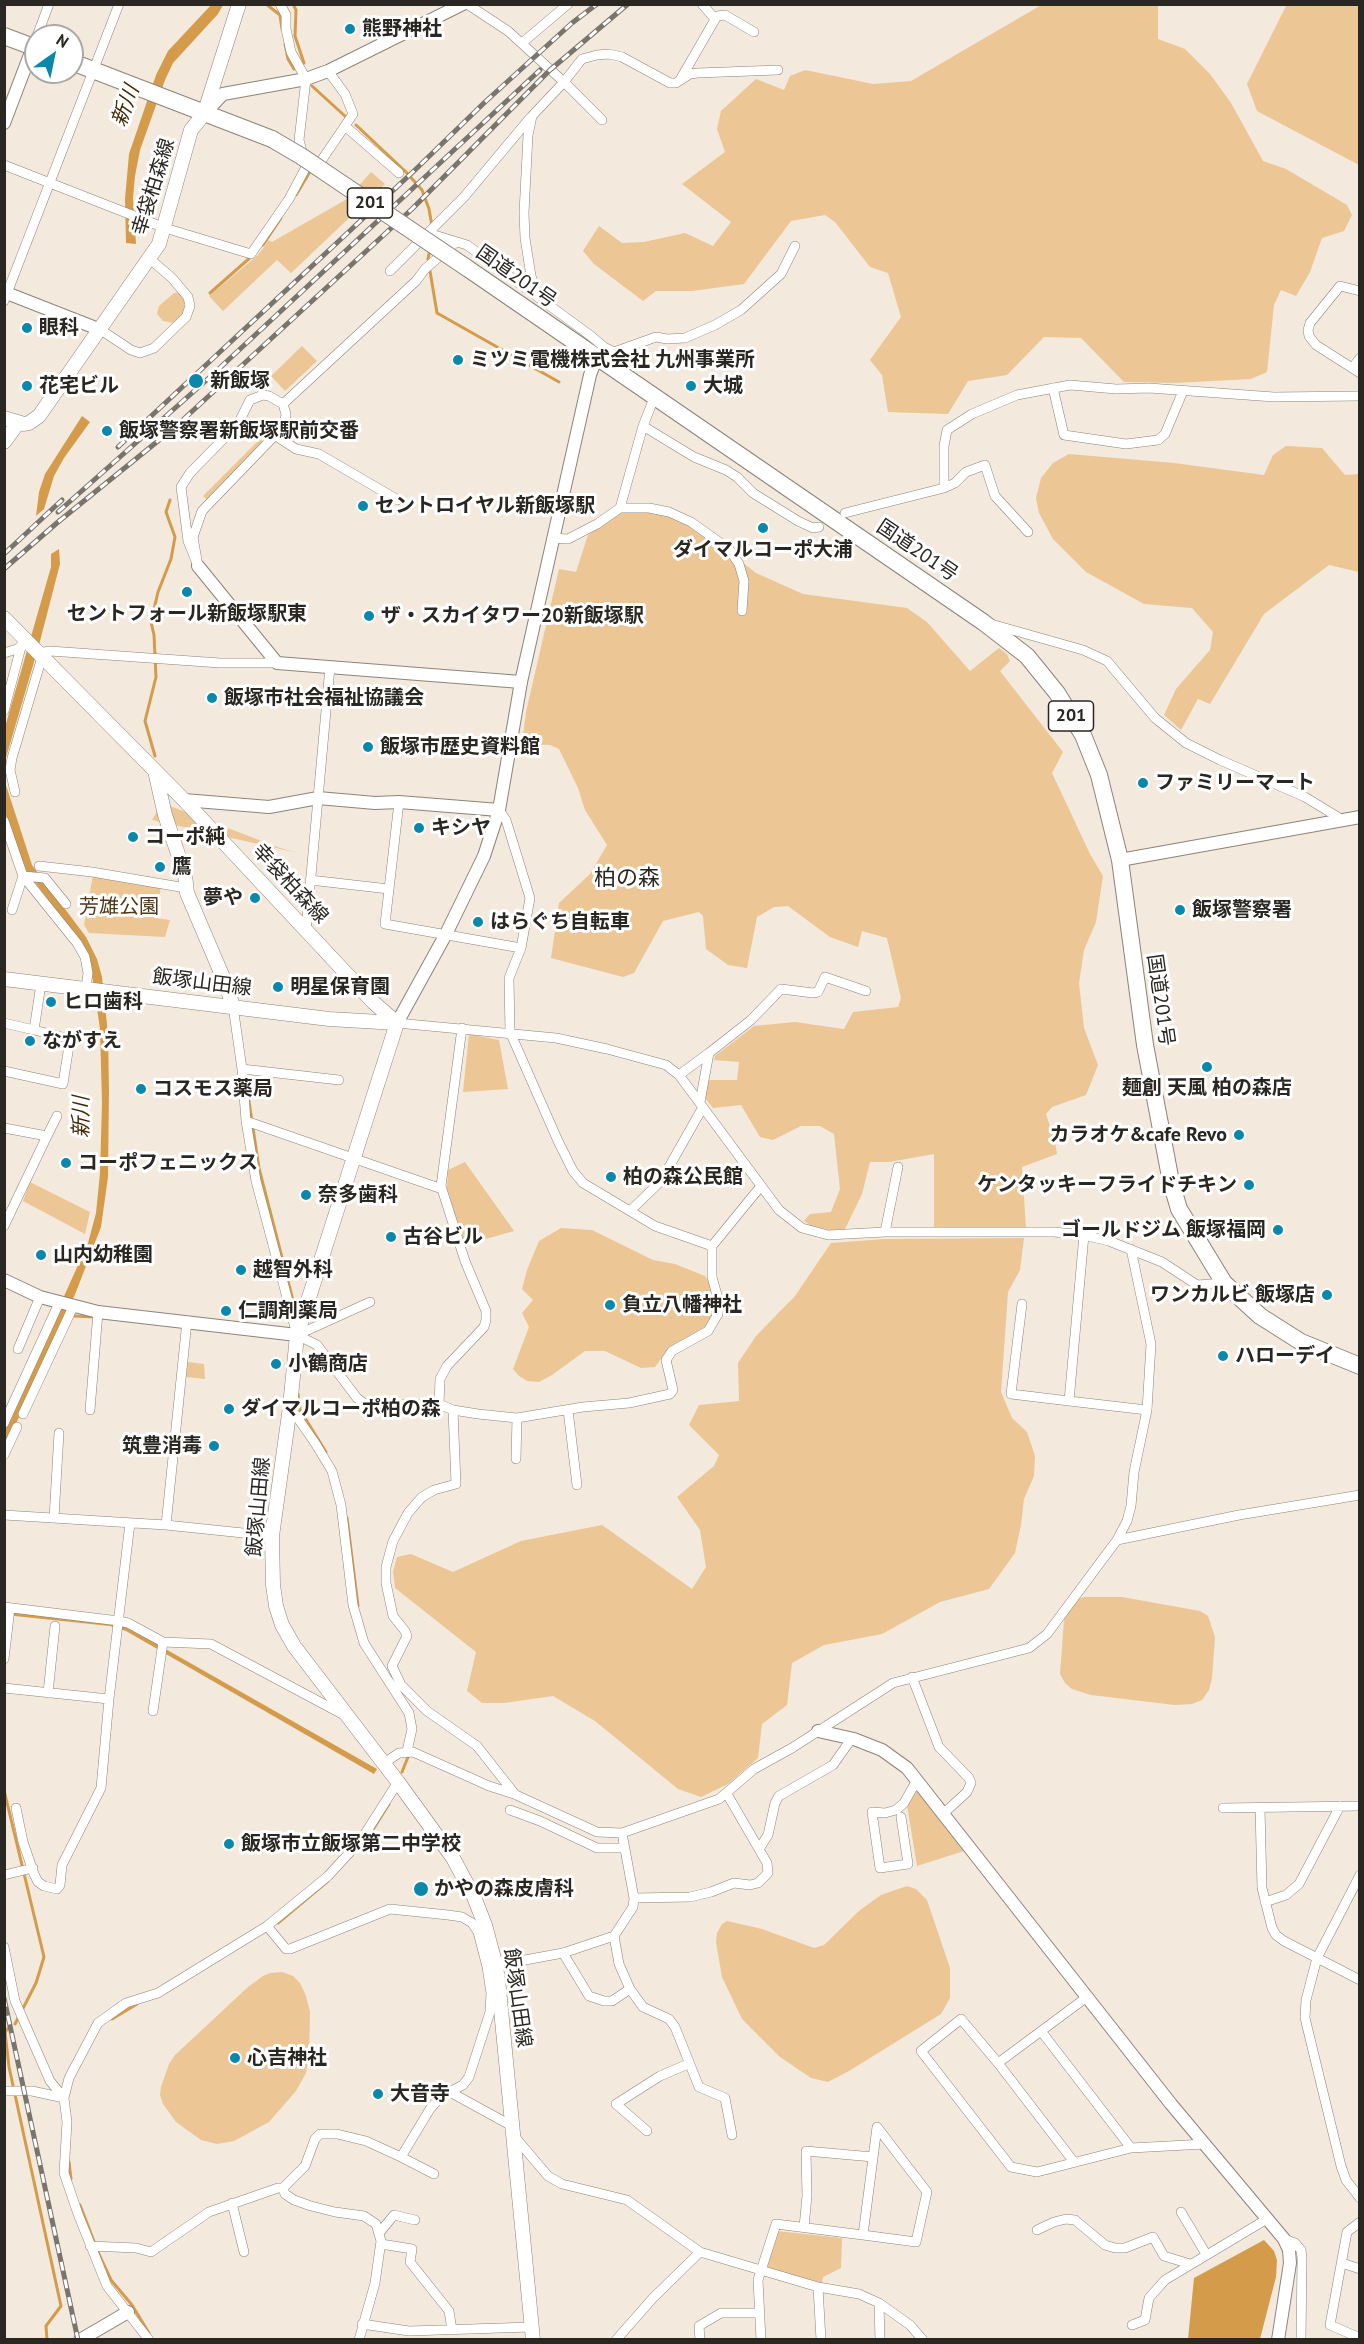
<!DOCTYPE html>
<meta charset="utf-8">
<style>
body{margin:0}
#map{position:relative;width:1364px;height:2344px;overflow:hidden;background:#f3e9dd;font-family:"PT Sans",sans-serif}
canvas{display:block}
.frame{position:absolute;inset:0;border:6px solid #2a2722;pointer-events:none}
.north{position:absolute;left:24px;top:24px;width:60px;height:60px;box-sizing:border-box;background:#fff;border:2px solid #aaa9a7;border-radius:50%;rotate:33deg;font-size:16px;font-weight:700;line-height:24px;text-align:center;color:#2a2722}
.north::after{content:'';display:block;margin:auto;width:21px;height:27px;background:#0a88ab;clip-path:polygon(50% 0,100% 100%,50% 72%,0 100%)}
</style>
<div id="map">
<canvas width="1364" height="2344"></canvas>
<div class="frame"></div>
<div class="north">N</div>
</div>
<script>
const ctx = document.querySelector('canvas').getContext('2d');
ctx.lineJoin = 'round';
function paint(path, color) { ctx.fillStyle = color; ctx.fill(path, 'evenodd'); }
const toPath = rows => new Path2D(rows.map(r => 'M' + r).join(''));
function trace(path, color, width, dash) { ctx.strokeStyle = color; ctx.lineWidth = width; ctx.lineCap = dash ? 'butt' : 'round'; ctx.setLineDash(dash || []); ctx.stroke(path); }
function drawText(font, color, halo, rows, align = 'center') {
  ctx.font = font + ' "PT Sans","Noto Sans JP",sans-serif'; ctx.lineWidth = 6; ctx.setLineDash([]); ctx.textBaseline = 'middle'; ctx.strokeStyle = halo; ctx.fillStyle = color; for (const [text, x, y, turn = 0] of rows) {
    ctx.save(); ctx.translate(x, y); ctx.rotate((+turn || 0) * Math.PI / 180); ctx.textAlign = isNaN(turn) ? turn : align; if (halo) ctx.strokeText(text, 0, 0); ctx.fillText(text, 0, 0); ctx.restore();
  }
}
paint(toPath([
 [1043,4,1158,5,1158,39,1185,49,1210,74,1231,103,1263,161,1286,169,1347,205,1352,215,1344,231,1322,238,1310,272,1296,296,1281,290,1274,305,1267,372,1251,379,1175,383,1124,382,1081,338,1044,337,1007,375,968,381,948,414,888,412,882,375,870,360,901,317,888,273,870,267,835,222,825,215,791,221,744,284,692,291,656,291,643,301,594,264,583,251,599,226,622,243,644,242,685,233,713,246,731,222,682,184,725,152,717,129,721,111,756,79,784,90,790,76,805,70,873,84,911,81],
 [1287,4,1359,5,1359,165,1257,111,1247,84],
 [371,172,385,184,291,273,277,260,223,311,209,296,258,255,269,240,272,242,347,199],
 [180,292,185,300,183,315,174,323,163,321,157,314,159,306,174,293],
 [302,346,317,361,285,391,271,376],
 [260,439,265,444,207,500,203,496],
 [1286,446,1322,448,1345,475,1359,474,1359,572,1329,565,1264,614,1210,704,1198,699,1181,730,1164,715,1176,689,1210,650,1213,632,1192,608,1144,604,1086,572,1053,539,1039,513,1036,498,1041,478,1053,463,1069,454,1174,463,1264,475,1273,455],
 [650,511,668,515,690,526,711,538,756,573,803,594,907,608,927,622,970,671,999,648,1007,654,1010,661,1000,671,1063,752,1052,773,1090,854,1103,876,1096,922,1084,950,1079,983,1084,1028,1098,1065,1086,1095,1052,1107,1046,1114,1055,1142,1057,1154,1022,1167,1026,1228,934,1228,934,1154,889,1162,870,1162,862,1194,845,1229,830,1230,811,1226,804,1221,810,1214,831,1212,840,1189,834,1134,820,1126,801,1126,773,1140,760,1137,741,1105,713,1108,705,1098,708,1080,737,1080,739,1062,714,1060,715,1056,754,1026,795,1022,844,1029,853,1012,898,1007,901,998,887,938,862,931,858,947,830,937,788,906,774,907,757,917,747,968,728,965,706,949,703,916,699,912,663,921,634,973,623,977,551,958,559,903,590,874,607,845,585,810,578,788,559,749,550,745,522,744,526,712,559,569,576,572,588,535,621,512],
 [162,803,280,848,298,853,152,820],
 [93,875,161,886,156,918,170,920,165,937,89,933,84,925],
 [469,1034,499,1040,508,1089,463,1092],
 [465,1162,514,1231,465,1245,447,1189,448,1170],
 [30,1182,90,1212,85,1234,23,1201],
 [561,1228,592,1230,653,1260,675,1264,705,1276,710,1284,715,1302,712,1318,705,1327,668,1349,655,1367,641,1368,605,1351,585,1351,552,1375,539,1382,527,1381,519,1376,513,1369,529,1327,522,1313,533,1300,522,1289,527,1270,539,1241],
 [1024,1238,1020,1270,1008,1292,1001,1392,1012,1418,1027,1432,1035,1456,1034,1476,1024,1499,1021,1525,1015,1553,989,1589,940,1602,882,1634,824,1645,792,1663,787,1705,762,1724,758,1758,728,1784,701,1797,678,1789,595,1721,553,1696,504,1703,482,1703,467,1691,476,1652,395,1588,393,1572,397,1557,411,1554,453,1572,521,1541,602,1525,692,1589,706,1567,700,1530,677,1497,714,1466,719,1455,689,1425,699,1405,739,1401,738,1363,756,1336,795,1296,831,1243,885,1239],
 [188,1362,204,1364,205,1379,186,1377],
 [1084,1597,1122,1597,1200,1611,1208,1616,1215,1637,1212,1678,1209,1690,1202,1700,1192,1704,1175,1705,1091,1695,1072,1689,1065,1683,1060,1674,1064,1620,1068,1608,1075,1600],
 [917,1791,964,1851,917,1866,907,1805],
 [907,1886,916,1889,927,1900,950,1968,950,1998,941,2014,849,2071,828,2082,811,2078,780,2057,742,2019,722,1977,716,1942,717,1933,722,1924,727,1921,762,1929,814,1948,824,1945,860,1910,881,1895],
 [282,1972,293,1976,300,1983,306,1996,310,2012,309,2053,306,2073,296,2091,269,2122,234,2141,217,2144,201,2140,176,2122,163,2104,160,2095,161,2087,169,2064,175,2055,248,1987,263,1976,270,1973],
 [777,2231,842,2238,841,2268,823,2277,822,2283,770,2271,765,2266]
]), '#ecc695');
paint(toPath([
 [211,5,223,5,218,14,173,63,165,80,140,150,135,176,133,198,136,244,126,243,125,199,129,154,156,75,168,51],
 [82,416,90,422,64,458,54,476,44,509,36,516,39,492,45,474],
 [59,549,60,564,39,645,5,761,5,727,51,567,51,554],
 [4,779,32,865,86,937,97,959,102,977,108,1034,109,1090,108,1177,101,1227,76,1292,5,1448,5,1427,88,1243,96,1213,100,1173,102,1102,100,1029,92,974,69,928,23,866,5,813],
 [5,1610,125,1626,377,1769,374,1774,126,1631,110,1626,5,1615],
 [1264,2240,1274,2251,1277,2260,1276,2277,1260,2339,1188,2339,1194,2278]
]), '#d49c4a');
trace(toPath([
 [266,4,280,15,282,29],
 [293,4,296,10,295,36,304,63],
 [285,44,288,59,294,69],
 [312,86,346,117],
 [356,125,406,172,422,190,429,209,432,226],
 [296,195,311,170],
 [263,245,281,218],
 [428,259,430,248],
 [430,271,437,313,559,382],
 [210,293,252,256],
 [155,756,145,721,156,677,154,635,151,622,158,592,171,559,175,537,166,512,170,500],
 [248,1095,259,1168,294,1304],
 [74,1316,95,1317],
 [298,1394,300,1410,326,1452],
 [347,1518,358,1606],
 [402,1772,408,1757],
 [4,1790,44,1957,36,1983,15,2024],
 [364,1844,389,1804],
 [278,1923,328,1881],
 [112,2019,137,2004],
 [9,2027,5,2032,9,2067,61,2306,46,2326,47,2340],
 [69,2162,71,2179],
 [80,2205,95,2244],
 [97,2250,111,2280,132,2305,149,2333]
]), '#d49c4a', 3);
const minor = toPath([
 [467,4,508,31,564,82,602,120],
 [702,4,715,19],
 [37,36,49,4],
 [522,43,568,4],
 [680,80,717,16,725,15,754,32],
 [346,127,399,173],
 [4,165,165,228,251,254,289,199,306,167,299,140,306,79,291,52,286,29,286,15,280,4],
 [315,170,353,114,345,94,328,71],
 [428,233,467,245,591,336,604,347,601,352],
 [390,271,464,197,530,118],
 [1360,291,1340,286,1310,323,1308,330,1309,336,1316,345,1360,373],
 [542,300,535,288,531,276,525,238,524,213,528,135,532,116,564,82,582,59,597,55,609,54,622,57,670,83,676,83,690,74,698,73,778,70],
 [4,301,119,4],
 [101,330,131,350,140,353,154,348,186,317,190,306,188,297,172,278,150,259],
 [604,347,614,352,656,337,667,339,685,338,715,325,741,310,781,274,795,246],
 [1352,368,1360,358],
 [1053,388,1064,435,1126,444,1158,440,1165,434,1183,391],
 [263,395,269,396,283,404,286,414,284,426,202,511,193,537,198,566,188,541,181,487,190,473,238,424,250,400,263,395],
 [283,404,416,281,425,269,455,243],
 [643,426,694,457,726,470,737,477,753,493,798,521,813,528,819,527],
 [276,436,296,449,319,454,398,500],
 [944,488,955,483,966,472,985,465,995,496,1028,532],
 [620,508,649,508,669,512,691,522,729,549,739,564,744,581,742,611],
 [845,513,944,488,944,446,947,430,972,414,1017,395,1070,385,1116,389,1149,388,1274,397,1360,396],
 [552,538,568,539,597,524,620,508,643,426,654,398],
 [991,624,1083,650,1107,661,1155,718,1186,743,1220,760,1305,797,1341,819],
 [4,653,17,649,23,644],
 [38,653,50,651,220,663,277,663],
 [4,711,21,647],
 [15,792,10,770,12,758,42,657],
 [399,802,385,924,521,948],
 [499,810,506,820,530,898,521,948,509,978,510,1032,558,1141,573,1171,583,1183,655,1226,712,1246],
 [4,821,23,876,45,878,66,904],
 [39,866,92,872,186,888],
 [23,876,77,943,85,957,88,973,86,988],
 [310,880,389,889],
 [12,910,23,876],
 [306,930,330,667],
 [233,1006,242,1069,246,1121,256,1181,297,1335,317,1345,357,1398,365,1404,439,1404,453,1410,478,1414,517,1418,583,1407,629,1403,670,1394,673,1390,666,1360,672,1351,708,1331,718,1314,719,1302,712,1277,712,1246,761,1186],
 [4,1023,34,1030],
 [397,1023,556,1038,607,1049,666,1065,679,1075,779,1210,802,1228,828,1235,885,1232,1054,1232,1084,1235,1109,1241,1162,1262,1197,1285,1224,1283],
 [242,1069,339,1080],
 [4,1071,63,1084,70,1039,34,1030,41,984],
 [679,1075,709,1053],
 [700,1102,709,1053,751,1020,781,989,813,993,818,992,825,977,866,991],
 [246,1121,442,1189],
 [4,1128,47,1136,57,1116],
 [630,1211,661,1181,703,1107],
 [4,1226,47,1136],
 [885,1232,898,1167],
 [1084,1235,1069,1401,1147,1410],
 [1022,1304,1011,1394,1069,1401],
 [297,1335,370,1302],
 [18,1349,40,1297],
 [439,1404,440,1379,447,1366,484,1327,486,1320,486,1311,465,1261,441,1186,462,1028],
 [290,1407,315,1443,332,1471,341,1505,353,1605,364,1643,409,1713,412,1729,407,1751],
 [90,1410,98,1312],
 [453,1410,456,1484,434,1490,422,1497,408,1513,393,1541,386,1567,386,1583,393,1616,405,1631,407,1636,392,1666,401,1685,427,1711,477,1746,514,1793],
 [568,1410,577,1485],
 [23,1414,73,1307],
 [4,1423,59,1303],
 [4,1455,17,1427],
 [516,1459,517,1418],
 [4,1515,166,1525,272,1536],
 [54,1518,59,1433],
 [166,1525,187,1321],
 [1117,1540,1239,1515,1360,1495],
 [4,1607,119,1621,128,1623,163,1642,211,1644,346,1716],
 [4,1659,10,1608],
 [912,1677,939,1747,969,1778,971,1783,967,1792,943,1814],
 [4,1688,109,1699,130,1523],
 [48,1693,55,1626],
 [153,1711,163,1642],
 [384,1763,399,1753,413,1752,489,1786,514,1794,597,1832,622,1833,719,1799,754,1769,792,1748,893,1683,1029,1648,1047,1634,1117,1540,1127,1521,1131,1506,1134,1472,1147,1410,1151,1344,1131,1249],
 [16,1808,23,1842,34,1874,38,1882,44,1886,57,1889,60,1885,62,1865,101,1788,109,1699],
 [1223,1808,1360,1806],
 [1260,1808,1262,1888,1272,1928,1276,1935,1284,1941,1360,1980],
 [510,1810,540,1821,597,1848,624,1848],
 [901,1817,908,1864,880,1868,872,1812,885,1813,896,1810,904,1803,917,1780],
 [759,1849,768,1835,775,1803,779,1796,833,1765,852,1738],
 [4,1875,33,1868],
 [1360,1875,1317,1958,1306,2000,1305,2018,1341,2166,1346,2180,1360,2198],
 [634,1898,690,1897,711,1892,734,1883,750,1885,758,1883,768,1873,767,1863,727,1794],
 [1265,1902,1286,1895,1299,1884,1340,1806],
 [267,1926,286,1949,290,1949,390,1909,448,1915,462,1917,472,1923,478,1932,487,1967,563,1953,614,1936,633,1907,634,1898,622,1833],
 [614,1936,619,1964,630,1989,643,2007,669,2019,675,2027,699,2087,725,2098,732,2135],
 [4,1947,15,2001,50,2081,64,2098],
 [563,1953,589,1996,604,2001,612,2001,630,1989],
 [1041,2031,1131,2148],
 [998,2063,1087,1997],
 [4,2091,32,2091,64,2098],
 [450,2092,512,2126],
 [647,2131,616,2104,660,2076,688,2064],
 [514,2136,548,2176,562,2184,627,2200,700,2252,818,2287,859,2294,879,2303,910,2325,923,2340],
 [1074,2162,998,2063,961,2019,921,2051,1011,2167,1037,2172,1131,2148,1205,2144],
 [434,2174,401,2157,430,2109,441,2096,463,2085,469,2077,490,2012,491,1993,487,1967],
 [283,2188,305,2166,315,2139,320,2134,337,2134,366,2141,401,2157],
 [232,2203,244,2252],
 [1181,2212,1206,2254],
 [1360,2222,1347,2232,1330,2325,1360,2338],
 [804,2227,807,2196,806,2151,873,2157],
 [1037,2230,1054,2222,1066,2219,1075,2220,1105,2245,1115,2248,1125,2248,1153,2237,1164,2256,1190,2264],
 [380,2232,394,2215,415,2220],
 [1284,2239,1295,2243,1301,2250,1302,2258,1301,2340],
 [381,2244,412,2249,410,2262,449,2311,452,2330],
 [90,2246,136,2248,151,2252,209,2212,278,2188,283,2188,285,2194,294,2200,311,2206,335,2212,364,2216,376,2224,381,2241,375,2283,359,2340],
 [1342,2263,1360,2269],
 [818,2287,821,2340],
 [879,2303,880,2340],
 [362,2324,409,2331,531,2327],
 [1132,2325,1145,2320,1149,2298,1165,2280,1267,2219],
 [149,2340,107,2286,78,2214,64,2173,67,2122,64,2098,69,2078,98,2023,126,2003,158,1993,267,1926,328,1876,361,1840,398,1782],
 [616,2340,653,2298,700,2252],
 [700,2340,699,2326,721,2313,760,2313],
 [761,2340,758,2280,776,2224,863,2235,916,2242,927,2192,877,2127,863,2235]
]);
const tertiary = toPath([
 [206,112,223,94,306,79,328,71,463,4],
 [4,123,33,47],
 [4,292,101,330],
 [198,566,277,663,521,682],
 [184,800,269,807,318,798,375,803,399,802,499,810],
 [1120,860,1360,817],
 [397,1023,446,934,484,856,499,810,521,682,590,375,596,359],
 [4,1280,40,1297,98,1312,297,1335],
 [818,1731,854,1739,882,1750,907,1768,1171,2104,1284,2239,1289,2250,1290,2263,1278,2340],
 [80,2340,128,2312]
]);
const secondary = toPath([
 [4,418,24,424,29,423,39,416,159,244,191,130,204,114,239,4],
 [4,442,18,423],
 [4,618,184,800,373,1002,397,1023],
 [155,771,165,815,185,875,187,893,225,982,233,1006],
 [4,979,329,1019,397,1023],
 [397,1023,297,1335,290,1407,272,1536,273,1585,276,1606,282,1625,294,1646,398,1782,453,1858,474,1897,485,1925,496,1966,499,1989,533,2340]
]);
const trunk = toPath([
 [4,36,36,48],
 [72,62,272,139],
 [467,268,983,622,1027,656,1057,693,1083,735,1099,775,1120,860,1145,1045,1171,1182,1179,1209,1224,1283,1260,1316,1301,1342,1360,1366]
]);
trace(minor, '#8c8479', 10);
trace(tertiary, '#8c8479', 14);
trace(secondary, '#8c8479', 15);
trace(trunk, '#8c8479', 18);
trace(minor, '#fff', 9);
trace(tertiary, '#fff', 12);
trace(secondary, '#fff', 14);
trace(trunk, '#fff', 16);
const rail = toPath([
 [118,447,415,170,485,102,572,23,597,4],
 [58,512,210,377,540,70],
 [4,554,62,500],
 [4,569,58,522,174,428,412,209,550,70,628,4],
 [4,1998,78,2340]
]);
trace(rail, '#79746c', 5);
trace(rail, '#fff', 3, [9]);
const trunkBridge = toPath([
 [272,139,301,156,467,268]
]);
trace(trunkBridge, '#8c8479', 18, []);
trace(trunkBridge, '#fff', 16);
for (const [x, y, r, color] of [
 [350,29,6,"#0a88ab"],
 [27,328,6,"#0a88ab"],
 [458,360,6,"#0a88ab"],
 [196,381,8,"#0a88ab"],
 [27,386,6,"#0a88ab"],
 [691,386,6,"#0a88ab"],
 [107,431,6,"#0a88ab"],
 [363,506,6,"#0a88ab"],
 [763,528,6,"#0a88ab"],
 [187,592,6,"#0a88ab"],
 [369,616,6,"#0a88ab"],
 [212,698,6,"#0a88ab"],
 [368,747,6,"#0a88ab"],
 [1143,783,6,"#0a88ab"],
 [419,828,6,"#0a88ab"],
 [133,837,6,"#0a88ab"],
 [160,867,6,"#0a88ab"],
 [255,898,6,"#0a88ab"],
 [1180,910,6,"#0a88ab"],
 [478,922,6,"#0a88ab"],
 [278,987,6,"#0a88ab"],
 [51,1002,6,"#0a88ab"],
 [30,1041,6,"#0a88ab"],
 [1207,1067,6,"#0a88ab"],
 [141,1089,6,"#0a88ab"],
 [1239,1135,6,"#0a88ab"],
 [66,1163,6,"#0a88ab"],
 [611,1177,6,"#0a88ab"],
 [1249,1185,6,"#0a88ab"],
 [306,1195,6,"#0a88ab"],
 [1278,1230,6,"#0a88ab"],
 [391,1237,6,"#0a88ab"],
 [41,1255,6,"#0a88ab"],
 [241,1270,6,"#0a88ab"],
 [1327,1295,6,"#0a88ab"],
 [610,1305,6,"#0a88ab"],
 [226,1311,6,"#0a88ab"],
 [1223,1356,6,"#0a88ab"],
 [276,1364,6,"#0a88ab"],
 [229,1409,6,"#0a88ab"],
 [214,1446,6,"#0a88ab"],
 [229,1844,6,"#0a88ab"],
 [421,1889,8,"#0a88ab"],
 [235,2058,6,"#0a88ab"],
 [378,2094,6,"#0a88ab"]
]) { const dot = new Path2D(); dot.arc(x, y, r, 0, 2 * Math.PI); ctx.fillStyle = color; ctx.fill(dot); trace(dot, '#fff', 2); }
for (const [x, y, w] of [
 [370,203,45],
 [1071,716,45]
]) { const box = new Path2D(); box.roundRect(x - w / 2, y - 15, w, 30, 4.5); ctx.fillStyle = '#fff'; ctx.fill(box); trace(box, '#2a2722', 1.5); }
drawText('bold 18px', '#2a2722', null, [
 ["201",370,203],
 ["201",1071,716]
]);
drawText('bold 20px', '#2a2722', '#fff', [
 ["熊野神社",362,29],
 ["眼科",39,328],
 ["ミツミ電機株式会社 九州事業所",470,360],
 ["新飯塚",210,381],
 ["花宅ビル",39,386],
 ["大城",703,386],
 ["飯塚警察署新飯塚駅前交番",119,431],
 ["セントロイヤル新飯塚駅",375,506],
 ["ダイマルコーポ大浦",763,550,"center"],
 ["セントフォール新飯塚駅東",187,614,"center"],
 ["ザ・スカイタワー20新飯塚駅",381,616],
 ["飯塚市社会福祉協議会",224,698],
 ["飯塚市歴史資料館",380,747],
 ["ファミリーマート",1155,783],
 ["キシヤ",431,828],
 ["コーポ純",145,837],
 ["鷹",172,867],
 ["夢や",243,898,"right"],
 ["飯塚警察署",1192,910],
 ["はらぐち自転車",490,922],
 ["明星保育園",290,987],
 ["ヒロ歯科",63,1002],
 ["ながすえ",42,1041],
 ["麺創 天風 柏の森店",1207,1088,"center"],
 ["コスモス薬局",153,1089],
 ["カラオケ&cafe Revo",1227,1135,"right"],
 ["コーポフェニックス",78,1163],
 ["柏の森公民館",623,1177],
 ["ケンタッキーフライドチキン",1237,1185,"right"],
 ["奈多歯科",318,1195],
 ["ゴールドジム 飯塚福岡",1266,1230,"right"],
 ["古谷ビル",403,1237],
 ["山内幼稚園",53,1255],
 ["越智外科",253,1270],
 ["ワンカルビ 飯塚店",1315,1295,"right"],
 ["負立八幡神社",622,1305],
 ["仁調剤薬局",238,1311],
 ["ハローデイ",1235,1356],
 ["小鶴商店",288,1364],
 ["ダイマルコーポ柏の森",241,1409],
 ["筑豊消毒",202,1446,"right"],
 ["飯塚市立飯塚第二中学校",241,1844],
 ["かやの森皮膚科",434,1889],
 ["心吉神社",247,2058],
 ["大音寺",390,2094]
], 'left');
drawText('20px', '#2a2722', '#fff', [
 ["幸袋柏森線",154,187,-73],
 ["国道201号",516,277,35],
 ["国道201号",917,551,34],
 ["幸袋柏森線",290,884,47],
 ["飯塚山田線",202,983,7],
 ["国道201号",1160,1000,82],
 ["飯塚山田線",259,1507,-85],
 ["飯塚山田線",517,1998,82]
]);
drawText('20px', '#503816', '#fff', [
 ["芳雄公園",119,907]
]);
drawText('italic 21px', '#432c08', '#fff', [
 ["新川",126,106,-70],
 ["新川",82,1117,-90]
]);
drawText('22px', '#2a2722', '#fff', [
 ["柏の森",627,879]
]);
</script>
